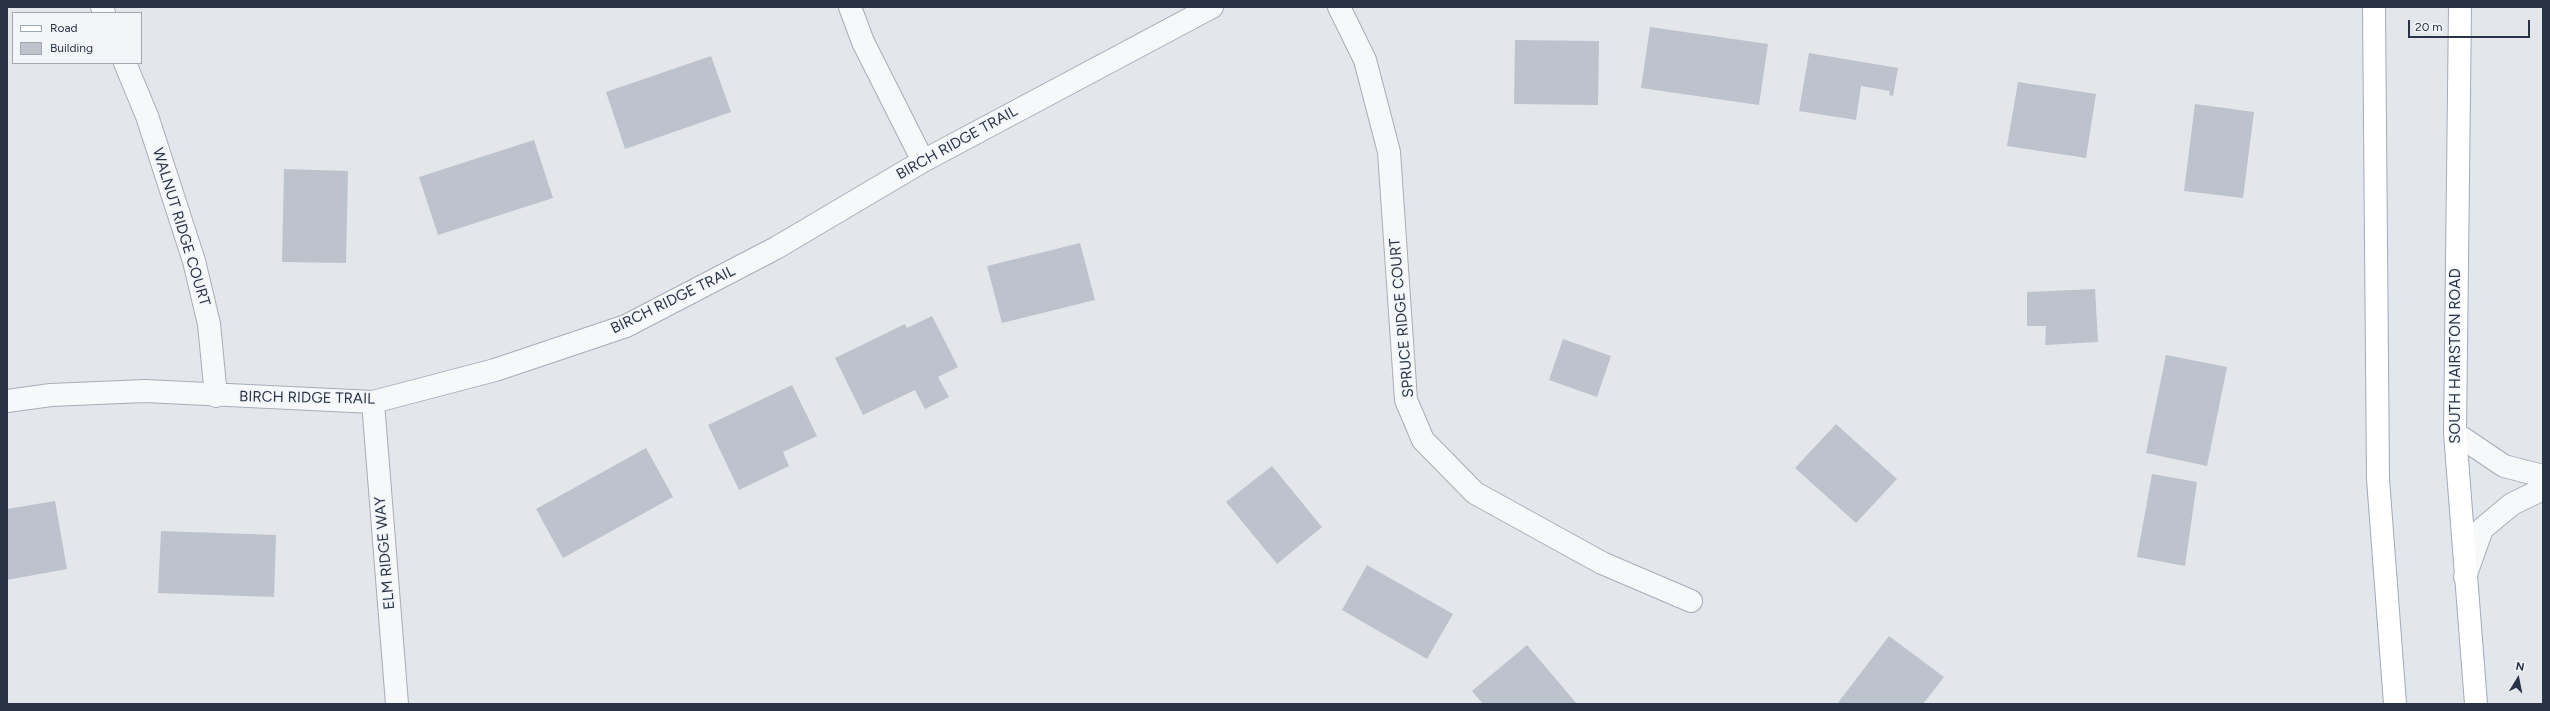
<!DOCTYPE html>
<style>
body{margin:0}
#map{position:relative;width:2550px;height:711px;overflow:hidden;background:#e3e7ec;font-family:Figtree,sans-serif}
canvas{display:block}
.frame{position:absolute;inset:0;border:8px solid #283347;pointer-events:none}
.legend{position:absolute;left:12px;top:12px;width:130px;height:52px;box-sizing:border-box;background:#f3f6f9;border:1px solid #a2a8b2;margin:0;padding:5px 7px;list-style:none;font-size:12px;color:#283347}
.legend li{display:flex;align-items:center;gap:8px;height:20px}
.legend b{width:20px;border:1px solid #a2a8b2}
.north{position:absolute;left:2498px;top:659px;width:40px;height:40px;-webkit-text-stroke:3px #f3f6f9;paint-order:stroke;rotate:10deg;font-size:11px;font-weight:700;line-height:16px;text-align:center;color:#283347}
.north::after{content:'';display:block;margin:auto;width:14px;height:18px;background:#283347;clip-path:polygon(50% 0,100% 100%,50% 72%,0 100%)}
.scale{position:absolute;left:2408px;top:20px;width:122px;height:18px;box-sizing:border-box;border:2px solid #283347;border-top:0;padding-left:5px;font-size:12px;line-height:14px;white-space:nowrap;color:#283347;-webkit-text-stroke:3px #f3f6f9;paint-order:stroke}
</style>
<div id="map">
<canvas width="2550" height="711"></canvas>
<div class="frame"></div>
<ul class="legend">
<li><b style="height:5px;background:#fff"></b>Road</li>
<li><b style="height:11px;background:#bcc3cd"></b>Building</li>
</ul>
<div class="north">N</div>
<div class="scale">20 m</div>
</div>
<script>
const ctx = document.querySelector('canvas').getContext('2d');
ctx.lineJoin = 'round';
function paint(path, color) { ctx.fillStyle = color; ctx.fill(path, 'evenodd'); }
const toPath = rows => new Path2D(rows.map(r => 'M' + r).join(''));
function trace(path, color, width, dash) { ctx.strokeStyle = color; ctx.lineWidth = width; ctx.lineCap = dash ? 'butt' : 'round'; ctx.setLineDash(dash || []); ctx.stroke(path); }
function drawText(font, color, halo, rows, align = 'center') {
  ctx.font = font + ' Figtree,sans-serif'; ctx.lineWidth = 3.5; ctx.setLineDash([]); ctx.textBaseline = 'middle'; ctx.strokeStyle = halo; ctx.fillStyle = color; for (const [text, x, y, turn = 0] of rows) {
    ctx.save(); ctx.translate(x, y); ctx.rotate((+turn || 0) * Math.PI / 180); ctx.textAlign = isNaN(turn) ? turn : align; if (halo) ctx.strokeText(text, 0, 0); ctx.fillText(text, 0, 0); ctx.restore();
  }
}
paint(toPath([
 [1650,27,1768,44,1759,105,1641,88],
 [1515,40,1599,41,1598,105,1514,104],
 [1809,53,1898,68,1893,96,1889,95,1890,91,1861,86,1856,120,1799,111],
 [711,56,731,112,625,149,606,92],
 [2018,82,2096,94,2086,158,2007,146],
 [2195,104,2254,112,2243,198,2184,191],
 [534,140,553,198,438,235,419,177],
 [284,169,348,171,346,263,282,262],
 [1080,243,1095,300,1002,323,987,266],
 [2095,289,2098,342,2045,345,2046,326,2027,326,2027,292],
 [932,316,958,367,938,377,949,397,925,409,915,390,863,415,835,358,905,324,907,328],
 [1563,339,1611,356,1597,397,1549,380],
 [2166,355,2227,367,2207,466,2146,453],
 [792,385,817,436,783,452,789,466,739,490,708,425],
 [1836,424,1897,479,1856,523,1795,468],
 [646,448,673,497,563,558,536,509],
 [1272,466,1322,527,1277,564,1226,502],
 [2152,474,2197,482,2185,566,2137,557],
 [55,501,67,569,7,580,7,509],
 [161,531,276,535,274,597,158,593],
 [1367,565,1453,614,1427,659,1342,610],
 [1889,636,1944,677,1923,704,1837,704],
 [1527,645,1577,704,1483,704,1472,691]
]), '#bcc3cd');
const minor = toPath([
 [102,7,104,13],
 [850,7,863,42,923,161],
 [1339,7,1365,60,1389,152,1406,400,1423,440,1475,493,1602,563,1691,601],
 [125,63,147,116,194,261,209,324,216,396],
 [7,401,51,395,145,391,373,402,495,370,626,326,776,248,923,161,1212,7],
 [373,402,397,704],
 [2455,433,2504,466,2543,476],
 [2465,577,2482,529,2512,504,2543,489]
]);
const primary = toPath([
 [2374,7,2378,479,2395,704],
 [2460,7,2455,433,2476,704]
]);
trace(minor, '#a7adb7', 24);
trace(primary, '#a1abba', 24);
trace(minor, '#f6f8fa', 22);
trace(primary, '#fff', 22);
drawText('15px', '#283347', '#f3f6f9', [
 ["BIRCH RIDGE TRAIL",957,143,-29],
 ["WALNUT RIDGE COURT",181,227,73],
 ["BIRCH RIDGE TRAIL",673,300,-26],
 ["SPRUCE RIDGE COURT",1402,318,-95],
 ["SOUTH HAIRSTON ROAD",2456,356,-90],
 ["BIRCH RIDGE TRAIL",307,398,1],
 ["ELM RIDGE WAY",385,553,-95]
]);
</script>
